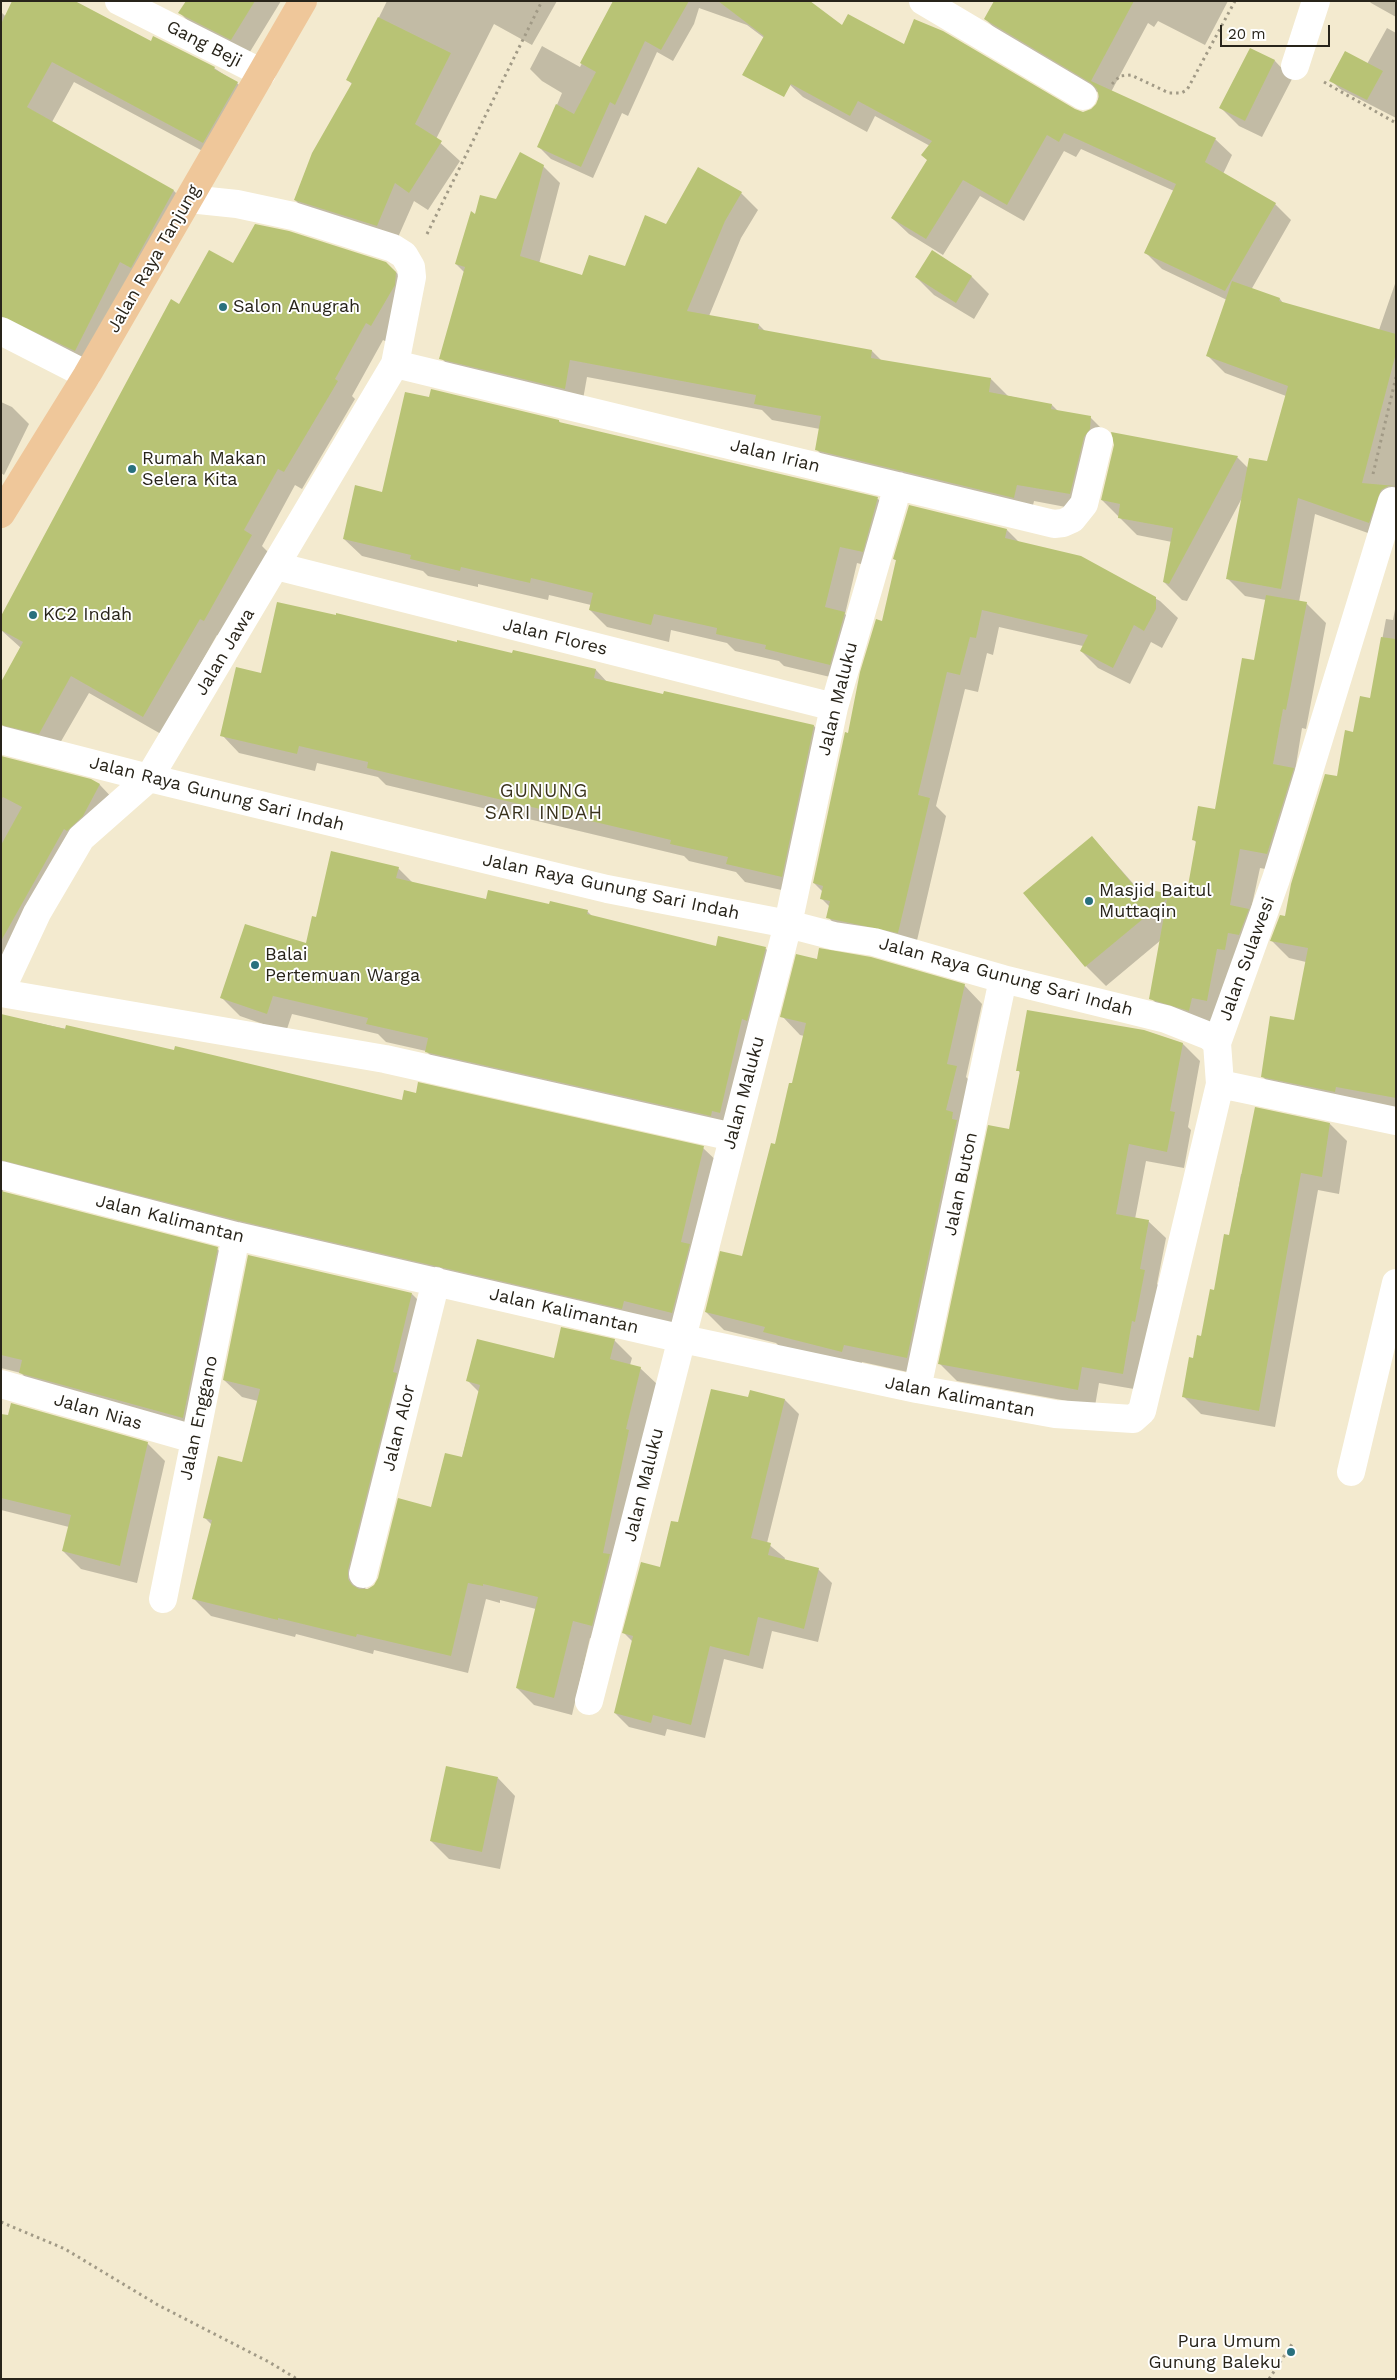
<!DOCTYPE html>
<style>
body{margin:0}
#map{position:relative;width:1397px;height:2380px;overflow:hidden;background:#f3eacf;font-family:"Work Sans",sans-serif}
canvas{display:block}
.frame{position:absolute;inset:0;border:2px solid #28241a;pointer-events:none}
.scale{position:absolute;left:1220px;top:25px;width:110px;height:22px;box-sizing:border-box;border:2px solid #28241a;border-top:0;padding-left:6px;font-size:15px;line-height:18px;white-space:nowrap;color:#28241a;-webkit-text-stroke:4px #fff;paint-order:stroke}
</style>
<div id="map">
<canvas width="1397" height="2380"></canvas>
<div class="frame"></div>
<div class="scale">20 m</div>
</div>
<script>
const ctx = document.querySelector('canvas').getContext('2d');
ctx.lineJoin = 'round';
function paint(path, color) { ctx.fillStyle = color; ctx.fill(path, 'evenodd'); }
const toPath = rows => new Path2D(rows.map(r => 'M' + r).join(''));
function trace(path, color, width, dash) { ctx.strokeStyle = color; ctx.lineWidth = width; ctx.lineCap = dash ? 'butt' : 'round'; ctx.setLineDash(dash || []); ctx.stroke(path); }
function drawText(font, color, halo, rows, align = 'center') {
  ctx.font = font + ' "Work Sans",sans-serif'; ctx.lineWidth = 4; ctx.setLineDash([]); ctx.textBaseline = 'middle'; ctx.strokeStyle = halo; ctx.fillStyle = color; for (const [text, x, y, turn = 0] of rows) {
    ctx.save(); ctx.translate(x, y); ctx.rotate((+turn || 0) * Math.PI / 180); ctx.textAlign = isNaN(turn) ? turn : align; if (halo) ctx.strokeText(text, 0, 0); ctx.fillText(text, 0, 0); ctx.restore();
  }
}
paint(toPath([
 [187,1,281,1,248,55,196,29,180,13],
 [387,1,557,1,532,45,494,24,436,139,460,161,428,210,414,201,395,244,314,219,295,200,353,85,348,80],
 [622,1,806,1,791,58,747,25,699,8,694,24,673,61,657,52,628,116,622,113,593,178,551,159,539,147,562,93,542,81,530,69,542,46,580,67,596,36],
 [996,1,1228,1,1205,45,1158,21,1154,27,1148,23,1111,92,1215,139,1232,155,1223,174,1275,204,1291,220,1251,290,1280,299,1283,303,1379,330,1396,281,1396,490,1379,537,1315,514,1299,602,1306,603,1326,623,1306,729,1302,728,1295,771,1287,873,1260,868,1227,1020,1211,1018,1209,1030,1171,1018,1151,998,1161,940,1106,986,1086,966,1092,837,1138,889,1187,898,1197,843,1194,840,1216,811,1255,662,1266,600,1245,596,1228,579,1242,498,1187,601,1182,600,1164,582,1172,542,1137,535,1102,500,1237,457,1248,468,1268,462,1286,396,1225,373,1208,356,1227,300,1162,269,1145,252,1174,191,1081,149,1076,157,1064,151,1024,221,980,196,943,255,909,234,892,218,928,160,930,146,875,116,867,132,803,97,786,81,843,27,905,46,1075,111,1083,113,1092,110,1097,105,1099,93,1002,35,985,19],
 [1369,1,1396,1,1396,17,1371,3],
 [1,12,20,30,151,43,214,68,237,83,259,104,225,163,74,82,52,122,174,191,195,212,96,372,1,330],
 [1387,28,1396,33,1396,118,1340,89,1331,80,1367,64],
 [1251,49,1275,61,1292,79,1262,137,1239,126,1221,108],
 [543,166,560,183,539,264,583,277,626,268,666,225,741,193,758,210,741,238,709,316,759,325,765,331,872,351,882,361,991,379,1008,396,1052,405,1059,412,1091,418,1108,435,1087,511,1034,501,1031,514,834,467,816,449,820,429,772,420,762,410,587,377,582,405,458,375,441,358,464,272,456,264,475,216],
 [932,251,972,277,989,294,974,319,934,295,916,277],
 [386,263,410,285,389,343,383,340,352,396,355,399,302,489,295,485,262,546,269,553,222,638,217,635,161,734,89,693,56,750,18,742,1,723,21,648,1,630,1,618,180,305,233,265],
 [1,402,12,407,29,424,4,475,1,473],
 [559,421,561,424,878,499,895,516,880,569,857,563,845,614,862,631,847,681,784,666,779,661,735,651,727,643,671,630,669,642,607,627,590,610,591,605,549,595,548,600,478,584,478,587,428,576,423,571,362,556,344,539,383,493],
 [1007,530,1020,543,1081,558,1160,601,1178,618,1162,648,1151,642,1130,684,1098,668,1081,651,1083,646,999,627,993,655,987,653,978,692,965,689,936,806,946,816,915,949,845,935,828,917,830,907,821,898,823,892,814,883,848,735,883,622,897,561,894,559],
 [1396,604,1396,1112,1280,1094,1262,1076,1295,1022,1306,962,1289,958,1272,941,1286,917,1354,733,1371,699,1386,619,1393,620],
 [458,644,596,670,608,683,814,726,831,744,800,894,745,882,736,872,689,861,684,856,386,785,378,777,317,763,315,771,239,753,222,735,262,674],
 [1,757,91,780,100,785,117,803,1,991],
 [398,868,413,883,487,901,587,911,593,917,717,947,765,948,784,967,738,1131,445,1070,426,1051,386,1042,378,1034,292,1014,286,1032,240,1016,222,998,307,945,317,919],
 [964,985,982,1004,966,1077,974,1085,926,1376,862,1362,860,1370,783,1350,776,1343,724,1330,706,1312,743,1257,793,1085,804,1036,800,1035,782,1016],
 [1,1015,403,1101,703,1148,721,1165,690,1330,3,1190,3,1193,217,1249,235,1266,201,1435,38,1390,21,1373,1,1368],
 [1183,1044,1200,1061,1188,1127,1191,1130,1184,1168,1146,1161,1135,1219,1148,1221,1166,1238,1157,1284,1161,1288,1140,1390,1099,1383,1095,1406,957,1381,940,1364,1010,1130,1020,1073,1018,1070],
 [1330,1124,1347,1141,1339,1194,1318,1190,1275,1427,1201,1414,1184,1397,1230,1237,1241,1174,1244,1174],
 [412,1294,429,1311,414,1392,365,1590,375,1586,432,1508,462,1458,479,1392,468,1381,555,1359,614,1340,632,1358,630,1365,640,1368,658,1385,609,1643,590,1638,572,1715,534,1705,517,1688,536,1609,500,1600,500,1603,486,1599,468,1673,374,1650,373,1654,296,1634,295,1637,211,1616,194,1599,212,1525,205,1518,243,1463,258,1401,242,1397,224,1380],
 [749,1399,785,1400,799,1414,767,1543,785,1558,784,1561,818,1569,832,1583,818,1642,772,1631,763,1669,724,1659,705,1738,667,1729,665,1736,629,1727,615,1713,633,1642,624,1633,661,1568,679,1524],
 [1,1415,147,1443,165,1461,137,1583,81,1569,63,1551,69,1527,1,1510],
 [498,1778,515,1796,500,1869,449,1859,431,1841]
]), '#0003');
paint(toPath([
 [12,1,75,1,151,41,153,36,215,67,214,69,238,82,203,143,52,62,27,107,174,190,131,268,120,262,75,351,1,316,1,24],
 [186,1,255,1,231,40,178,13],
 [613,1,689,1,661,50,645,41,615,105,610,102,581,167,537,147,556,104,574,114,596,72,580,63],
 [718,1,810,1,842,25,848,14,904,44,914,19,943,31,1075,109,1083,112,1091,109,1096,104,1099,97,1097,89,1091,83,984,19,994,1,1134,1,1091,81,1216,138,1205,162,1276,203,1225,291,1144,253,1176,184,1064,133,1059,142,1047,135,1007,205,963,180,926,239,891,218,927,160,921,155,932,141,858,101,850,116,791,84,784,97,742,75,764,36],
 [378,17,451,53,415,124,442,141,409,193,395,183,377,226,294,200,312,153,352,83,346,80],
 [1250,48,1275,60,1245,121,1219,108],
 [1345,51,1383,71,1367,100,1329,81],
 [520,152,544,165,520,256,582,275,589,255,625,266,645,215,666,224,698,167,742,192,725,221,687,311,759,324,758,329,872,350,871,358,991,378,989,392,1052,404,1051,409,1091,416,1090,429,1084,437,1070,494,1017,485,1014,498,815,450,821,416,754,404,756,395,570,360,565,389,439,359,465,267,455,264,471,211,475,214,480,195,496,199],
 [255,224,289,231,386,262,396,272,395,285,371,326,366,323,335,379,338,381,284,472,278,469,244,530,252,535,204,621,200,619,143,717,71,676,39,734,1,725,1,682,23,642,1,630,1,616,171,299,179,304,209,250,233,263],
 [932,250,972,276,956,303,915,277],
 [1232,281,1280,298,1279,301,1396,334,1396,353,1362,483,1396,486,1388,486,1381,490,1369,523,1298,498,1281,589,1226,579,1249,458,1267,461,1288,386,1206,356],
 [431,389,559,420,559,422,878,497,863,552,840,547,825,607,845,612,830,665,765,649,766,645,716,634,717,628,654,614,651,625,589,610,593,593,531,578,530,583,461,567,460,571,410,559,411,555,343,539,355,485,382,492,405,392,429,397],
 [1111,432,1238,456,1169,584,1163,582,1173,528,1118,518,1120,504,1101,500,1114,445],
 [909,505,1007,529,1005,538,1081,556,1156,597,1156,609,1144,631,1134,625,1113,668,1080,651,1088,635,982,610,976,638,970,637,960,675,947,672,918,795,930,798,898,933,826,918,830,901,820,899,823,886,813,883,845,732,848,733,860,672,876,619,882,621,896,560,893,559],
 [1266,595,1307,602,1286,710,1283,709,1273,764,1294,768,1267,854,1240,849,1230,905,1249,909,1239,935,1228,933,1225,950,1217,949,1207,1001,1192,998,1189,1011,1149,999,1167,899,1085,967,1023,893,1092,836,1135,887,1186,897,1196,841,1192,840,1198,806,1215,809,1242,658,1254,660],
 [277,602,336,615,336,613,457,642,457,640,512,653,513,650,596,669,594,678,663,694,664,691,814,725,782,877,726,864,728,857,670,844,671,840,367,768,368,762,299,746,297,754,220,736,236,667,261,673],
 [1381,637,1396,639,1396,1098,1336,1087,1335,1092,1261,1077,1270,1016,1294,1020,1308,948,1270,941,1280,915,1285,916,1291,884,1325,774,1337,776,1345,730,1353,732,1360,696,1370,698],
 [1,756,91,779,100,784,83,816,67,831,64,829,1,941,1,845,22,807,3,797,1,800],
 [331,851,399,867,396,878,486,899,488,890,549,904,550,901,588,910,587,914,716,946,718,936,766,947,747,1021,742,1019,720,1113,712,1111,711,1116,425,1052,428,1038,366,1024,368,1018,273,996,267,1014,220,998,245,924,306,943,312,916,316,917],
 [819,948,871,957,965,984,947,1064,957,1066,946,1110,953,1112,952,1119,957,1120,907,1358,844,1345,842,1352,763,1332,765,1327,705,1312,720,1251,742,1256,771,1143,775,1144,789,1083,792,1083,806,1023,780,1017,796,954,817,959],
 [1027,1010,1144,1030,1183,1043,1170,1111,1175,1112,1167,1152,1129,1144,1116,1214,1149,1220,1140,1269,1145,1270,1135,1322,1132,1321,1123,1374,1082,1367,1078,1390,938,1364,988,1125,1009,1129,1020,1071,1016,1071],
 [1,1014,65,1029,66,1025,174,1050,175,1046,402,1100,404,1090,416,1093,418,1082,704,1146,681,1242,690,1244,672,1313,624,1301,622,1309,240,1221,1,1160],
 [1255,1107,1330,1123,1322,1177,1301,1173,1259,1411,1182,1397,1189,1357,1193,1358,1197,1335,1201,1336,1210,1289,1214,1290,1224,1234,1229,1235],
 [1,1191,218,1247,183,1418,19,1373,22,1360,1,1355],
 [248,1255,412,1293,393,1372,397,1373,348,1570,348,1579,352,1585,359,1589,368,1589,374,1585,378,1578,398,1498,431,1507,445,1453,462,1457,480,1385,466,1381,477,1339,554,1358,561,1327,615,1339,610,1359,641,1367,626,1429,629,1430,603,1553,610,1554,592,1626,573,1621,554,1698,516,1688,538,1597,483,1584,483,1586,468,1583,451,1656,357,1634,356,1637,278,1618,278,1620,192,1599,212,1520,203,1518,218,1456,242,1462,260,1389,223,1380],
 [711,1389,748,1397,750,1390,785,1399,751,1538,771,1543,768,1555,819,1568,804,1629,758,1617,749,1656,710,1646,691,1725,653,1715,651,1723,614,1713,633,1636,622,1633,641,1562,660,1567,671,1521,678,1522],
 [11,1403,148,1442,120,1566,62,1551,71,1515,1,1498,1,1414,8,1415],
 [446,1766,498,1777,482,1852,430,1841]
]), '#b8c375');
trace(toPath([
 [1324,82,1396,123],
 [1112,84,1120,76,1131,75,1169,93,1181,93,1187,90,1235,1],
 [427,234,542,1],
 [1373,474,1396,377],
 [1,2222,65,2249,158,2305,269,2362,297,2379],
 [1269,2379,1292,2344]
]), '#a19a86', 3, [2.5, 4]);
trace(toPath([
 [119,1,262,73],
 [923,1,1083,96],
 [1295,66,1316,1],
 [1,331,87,375],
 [395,364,1054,524,1063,523,1072,519,1084,504,1099,441],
 [276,566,834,707],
 [1,740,149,778,607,889,788,924,834,936,874,942,1003,979,1166,1019,1209,1036,1217,1043],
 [1,990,37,913,81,838,149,778,395,364,412,277,411,267,404,255,393,248,293,216,237,204,189,199],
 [1,993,385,1059,733,1137],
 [1220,1084,1396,1121],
 [1,1175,236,1236,683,1339,917,1389,1055,1414,1133,1419,1142,1411,1220,1084,1217,1043,1276,879,1392,501],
 [1,1384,194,1439],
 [917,1389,1003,979],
 [1351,1472,1396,1283],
 [363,1574,436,1281],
 [163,1599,236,1236],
 [589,1701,788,924,834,707,898,486]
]), '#fff', 28);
trace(toPath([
 [1,514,87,375,303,1]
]), '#efc79a', 28);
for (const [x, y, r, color] of [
 [223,307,5,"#29707d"],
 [132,469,5,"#29707d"],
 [33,615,5,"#29707d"],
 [1089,901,5,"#29707d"],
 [255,965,5,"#29707d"],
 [1291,2352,5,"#29707d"]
]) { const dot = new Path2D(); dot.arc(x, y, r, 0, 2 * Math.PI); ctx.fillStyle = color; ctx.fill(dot); trace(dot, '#fff', 2); }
drawText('18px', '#28241a', '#fff', [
 ["Gang Beji",204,44,27],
 ["Jalan Raya Tanjung",154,259,-60],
 ["Jalan Irian",775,456,14],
 ["Jalan Flores",555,637,14],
 ["Jalan Jawa",225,652,-59],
 ["Jalan Maluku",838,699,-76],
 ["Jalan Raya Gunung Sari Indah",217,794,14],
 ["Jalan Raya Gunung Sari Indah",611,887,12],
 ["Jalan Sulawesi",1247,959,-70],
 ["Jalan Raya Gunung Sari Indah",1006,977,15],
 ["Jalan Maluku",744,1093,-75],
 ["Jalan Buton",961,1184,-78],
 ["Jalan Kalimantan",170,1219,14],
 ["Jalan Kalimantan",564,1311,13],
 ["Jalan Kalimantan",960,1397,11],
 ["Jalan Nias",98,1412,16],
 ["Jalan Enggano",199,1418,-78],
 ["Jalan Alor",399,1428,-76],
 ["Jalan Maluku",644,1485,-76]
]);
drawText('18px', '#28241a', '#fff', [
 ["Salon Anugrah",233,307],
 ["Rumah Makan",142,459],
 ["Selera Kita",142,480],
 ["KC2 Indah",43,615],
 ["Masjid Baitul",1099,891],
 ["Muttaqin",1099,912],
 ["Balai",265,955],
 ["Pertemuan Warga",265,976],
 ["Pura Umum",1281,2342,"right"],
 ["Gunung Baleku",1281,2363,"right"]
], 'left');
ctx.letterSpacing = '1px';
drawText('19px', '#3a331d', '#fff', [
 ["GUNUNG",544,791],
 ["SARI INDAH",544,813]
]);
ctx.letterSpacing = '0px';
</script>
